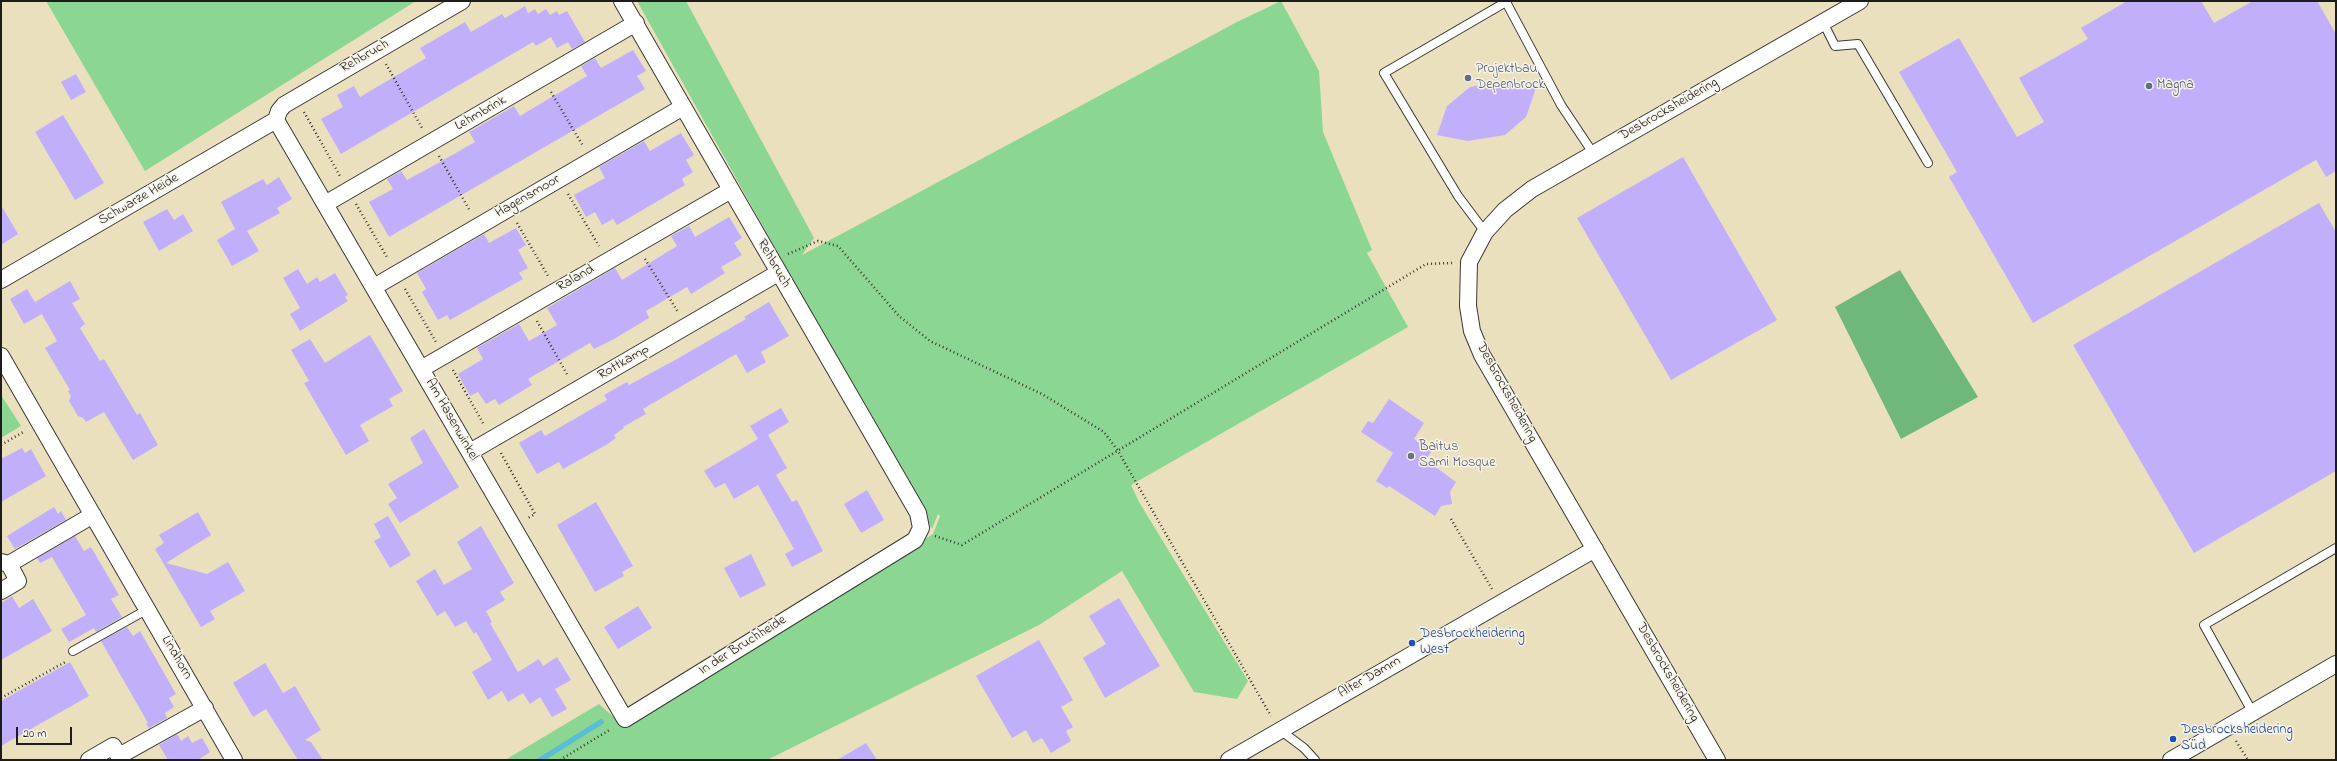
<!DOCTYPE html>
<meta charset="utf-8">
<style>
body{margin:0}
#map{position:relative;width:2337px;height:761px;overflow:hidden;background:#ebe0be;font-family:"Indie Flower",sans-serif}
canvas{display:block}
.frame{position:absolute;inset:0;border:2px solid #1c1c1c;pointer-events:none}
.scale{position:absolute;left:16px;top:727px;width:56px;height:18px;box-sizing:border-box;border:2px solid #1c1c1c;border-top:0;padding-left:5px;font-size:12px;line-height:14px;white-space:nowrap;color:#1c1c1c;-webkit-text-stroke:3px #f7f3e8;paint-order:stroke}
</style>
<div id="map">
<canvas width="2337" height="761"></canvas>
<div class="frame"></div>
<div class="scale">20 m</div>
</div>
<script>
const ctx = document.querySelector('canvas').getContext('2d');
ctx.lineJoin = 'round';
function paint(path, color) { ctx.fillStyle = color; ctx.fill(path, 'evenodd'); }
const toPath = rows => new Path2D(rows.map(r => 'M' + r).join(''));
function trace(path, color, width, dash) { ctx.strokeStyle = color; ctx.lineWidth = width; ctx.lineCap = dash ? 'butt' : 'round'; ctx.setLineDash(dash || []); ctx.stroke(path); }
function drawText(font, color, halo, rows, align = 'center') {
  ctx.font = font + ' "Indie Flower",sans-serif'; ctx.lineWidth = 3; ctx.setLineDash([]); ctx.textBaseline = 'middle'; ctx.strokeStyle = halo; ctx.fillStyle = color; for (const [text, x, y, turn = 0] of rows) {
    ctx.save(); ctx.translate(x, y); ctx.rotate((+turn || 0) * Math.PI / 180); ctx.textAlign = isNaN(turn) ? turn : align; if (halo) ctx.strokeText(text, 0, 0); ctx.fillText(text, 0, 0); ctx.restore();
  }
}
paint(toPath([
 [46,1,416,1,145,171],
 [637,1,686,1,814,238,802,255,1237,22,1281,1,1319,71,1323,132,1372,250,1367,253,1408,327,1131,485,1139,502,1248,681,1237,699,1194,692,1122,571,1039,625,767,760,505,760,599,704,626,728,933,534,940,516,938,514,932,529],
 [1,395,21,426,1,438]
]), '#8bd692');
paint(toPath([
 [1900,270,1978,397,1901,439,1835,307]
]), '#70b77c');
trace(toPath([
 [540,760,601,722]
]), '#58bed6', 5.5);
paint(toPath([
 [2127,1,2201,1,2214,23,2253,1,2317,1,2336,34,2336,171,2326,177,2316,160,2033,323,1949,177,1957,172,1899,72,1959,38,2017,137,2044,122,2019,78,2088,39,2081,28],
 [525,6,528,13,535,9,538,14,546,9,550,15,557,11,559,15,567,11,585,42,572,49,568,42,557,48,551,37,536,46,533,42,341,154,321,119,343,107,337,95,354,86,360,97,426,58,420,48,465,22,471,32,502,14,505,18],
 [633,50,646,71,637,76,645,89,389,237,369,202,393,189,387,179,401,171,407,180,431,167,475,142,469,132,514,106,520,116,587,76,581,66,595,58,601,68],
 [76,74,86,92,71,100,61,82],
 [1504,81,1536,88,1526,117,1505,135,1468,141,1437,135,1447,106,1470,87],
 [63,115,104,183,75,200,35,132],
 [681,133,694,155,686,160,693,172,682,179,685,185,617,225,613,219,602,225,595,212,586,217,574,195,605,178,599,167,644,141,650,151],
 [1683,157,1777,320,1671,380,1577,218],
 [279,177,292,199,277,208,280,213,247,231,259,251,232,266,217,240,235,229,221,202,263,179,267,185],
 [2319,203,2336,232,2336,471,2194,553,2073,345],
 [1,205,18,234,1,245],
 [167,209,174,220,183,214,193,231,159,251,143,222],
 [729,217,742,238,734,243,742,255,721,267,725,273,691,294,687,287,646,311,649,318,614,339,594,349,590,343,528,379,532,385,499,405,495,399,486,404,478,392,470,396,458,374,483,359,477,348,519,324,529,341,557,325,547,308,615,268,622,280,677,246,671,236,689,226,695,237],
 [516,228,526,245,518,250,528,268,519,273,523,279,450,320,447,315,438,320,422,292,426,289,417,273,484,234,489,243],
 [298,269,307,284,317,277,320,282,335,273,348,295,345,297,348,301,300,331,290,314,300,308,283,278],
 [70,281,80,299,72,303,85,324,80,328,100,361,104,359,137,415,140,413,158,445,133,460,104,412,86,422,83,418,78,416,69,401,71,396,68,391,70,390,45,348,57,341,35,302],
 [27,289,42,314,24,324,10,299],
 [769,302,789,336,761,352,766,362,747,373,736,354,643,409,646,414,623,427,624,428,614,435,616,438,606,445,563,469,559,462,537,474,519,443,541,430,545,436,607,400,604,395,627,382,629,385,677,359,746,319,744,317],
 [370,335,403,391,389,399,393,406,360,425,369,441,346,455,304,383,309,381,291,350,310,339,325,363],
 [1389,399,1424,423,1414,439,1432,450,1426,460,1456,482,1450,492,1452,504,1441,506,1435,516,1389,486,1387,488,1376,481,1393,453,1361,432,1368,421,1373,423],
 [781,408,789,422,768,435,787,468,776,475,792,502,797,500,823,551,792,567,785,554,794,549,758,485,734,499,725,483,715,488,704,471,758,439,750,426],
 [424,429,459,487,400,523,388,504,397,498,388,484,423,463,410,438],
 [22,448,25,453,31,449,46,476,1,502,1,459],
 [867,490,884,520,861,533,844,504],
 [596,502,633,566,622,572,624,576,595,592,557,525],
 [54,507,58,514,61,511,66,520,15,549,7,536],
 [198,512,211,535,166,563,207,574,228,562,245,591,210,611,215,619,201,627,155,549,164,543,159,535],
 [388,516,411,555,390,568,374,541,381,537,374,524],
 [481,526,514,583,500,592,505,600,486,611,492,622,490,623,518,672,539,659,543,666,557,657,571,680,555,689,567,709,552,717,540,697,530,704,523,693,508,702,502,691,488,700,472,672,492,660,476,632,474,634,466,621,455,627,445,611,437,616,416,581,435,569,444,585,472,569,457,542],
 [75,536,84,551,91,547,119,595,111,599,122,617,96,632,94,628,69,642,61,629,86,615,52,557,40,563,37,558],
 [751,554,766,585,740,598,724,568],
 [12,596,19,608,33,599,52,631,1,660,1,603],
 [1119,598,1160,666,1105,698,1083,658,1106,644,1089,616],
 [638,606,652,628,618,649,604,627],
 [127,627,133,636,140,631,176,694,169,698,174,707,165,713,167,718,149,728,146,724,148,723,101,641],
 [1039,640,1073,700,1061,707,1073,727,1066,731,1071,741,1051,753,1042,738,1033,743,1026,730,1012,738,976,676],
 [70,662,89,696,1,746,1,701],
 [265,663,283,693,295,686,321,730,305,740,311,742,323,760,298,760,266,709,253,717,233,683],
 [177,734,181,741,188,736,192,743,202,738,210,752,198,760,168,760,159,745],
 [866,743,877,760,837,760]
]), '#c1affb');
const service = toPath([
 [1823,22,1835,46,1858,44,1928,163],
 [1485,232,1458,196,1384,73,1506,2,1561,105,1593,153],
 [73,651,148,609],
 [2253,713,2204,625,2336,548],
 [1280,730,1304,748,1315,760]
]);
const minor = toPath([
 [276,120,625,719,915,540,921,528,918,513,622,1],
 [276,120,279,111,284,105,462,1],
 [325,204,636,23],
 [1,280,276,120],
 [374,287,683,107],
 [1,356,234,760],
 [421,369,731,190],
 [470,452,778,273],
 [1,562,9,564,18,581,1,591],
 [9,564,93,515],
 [119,756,205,708],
 [89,760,113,746,121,760],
 [1229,760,1595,549],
 [1717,760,1482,355,1472,331,1468,306,1469,262,1485,232,1505,210,1532,189,1860,1],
 [2171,760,2336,664]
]);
trace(service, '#3b3934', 10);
trace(minor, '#3b3934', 18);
trace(toPath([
 [386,64,422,128],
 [551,92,583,146],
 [304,112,340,176],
 [439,156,470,211],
 [568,194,599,246],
 [356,204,388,259],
 [517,223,548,276],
 [788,254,818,241,838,246,899,316,930,341,1042,394,1104,432,1118,451,1271,716],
 [645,259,678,312],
 [405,289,436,342],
 [537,321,568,376],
 [453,370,484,425],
 [1,445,25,431],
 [501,453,535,514,528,518],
 [1451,519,1492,589],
 [935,536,962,545,1426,264,1452,263],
 [1,698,67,661],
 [2236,741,2248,760],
 [560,760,611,729]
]), '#3b3934', 2.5, [1, 3]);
trace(service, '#fff', 8);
trace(minor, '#fff', 16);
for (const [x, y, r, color] of [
 [1468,78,4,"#5c6f8a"],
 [2149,86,4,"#5c6f8a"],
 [1411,456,4,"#6b7280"],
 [1412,643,4,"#1a4fb4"],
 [2173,739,4,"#1a4fb4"]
]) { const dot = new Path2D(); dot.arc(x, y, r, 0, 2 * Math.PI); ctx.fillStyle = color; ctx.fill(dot); trace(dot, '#f7f3e8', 1.5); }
drawText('14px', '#1c1c1c', '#f7f3e8', [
 ["Rehbruch",365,57,-30],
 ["Desbrocksheidering",1669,110,-30],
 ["Lehmbrink",481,114,-30],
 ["Hagensmoor",528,197,-30],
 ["Schwarze Heide",139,200,-30],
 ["Rehbruch",773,264,60],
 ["Raland",576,279,-30],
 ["Rottkamp",624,363,-30],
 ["Desbrocksheidering",1506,393,61],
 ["Am Hasenwinkel",451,420,60],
 ["In der Bruchheide",743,646,-32],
 ["Lindhorn",176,658,60],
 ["Desbrocksheidering",1667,673,60],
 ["Alter Damm",1370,678,-30]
]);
drawText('14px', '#4e5e75', '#f7f3e8', [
 ["Projektbau",1476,70],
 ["Depenbrock",1476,86],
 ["Magna",2157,86]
], 'left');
drawText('14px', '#5b616d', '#f7f3e8', [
 ["Baitus",1419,448],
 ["Sami Mosque",1419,464]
], 'left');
drawText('14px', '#164399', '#f7f3e8', [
 ["Desbrockheidering",1420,635],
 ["West",1420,651],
 ["Desbrocksheidering",2181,731],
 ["Süd",2181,747]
], 'left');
</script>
